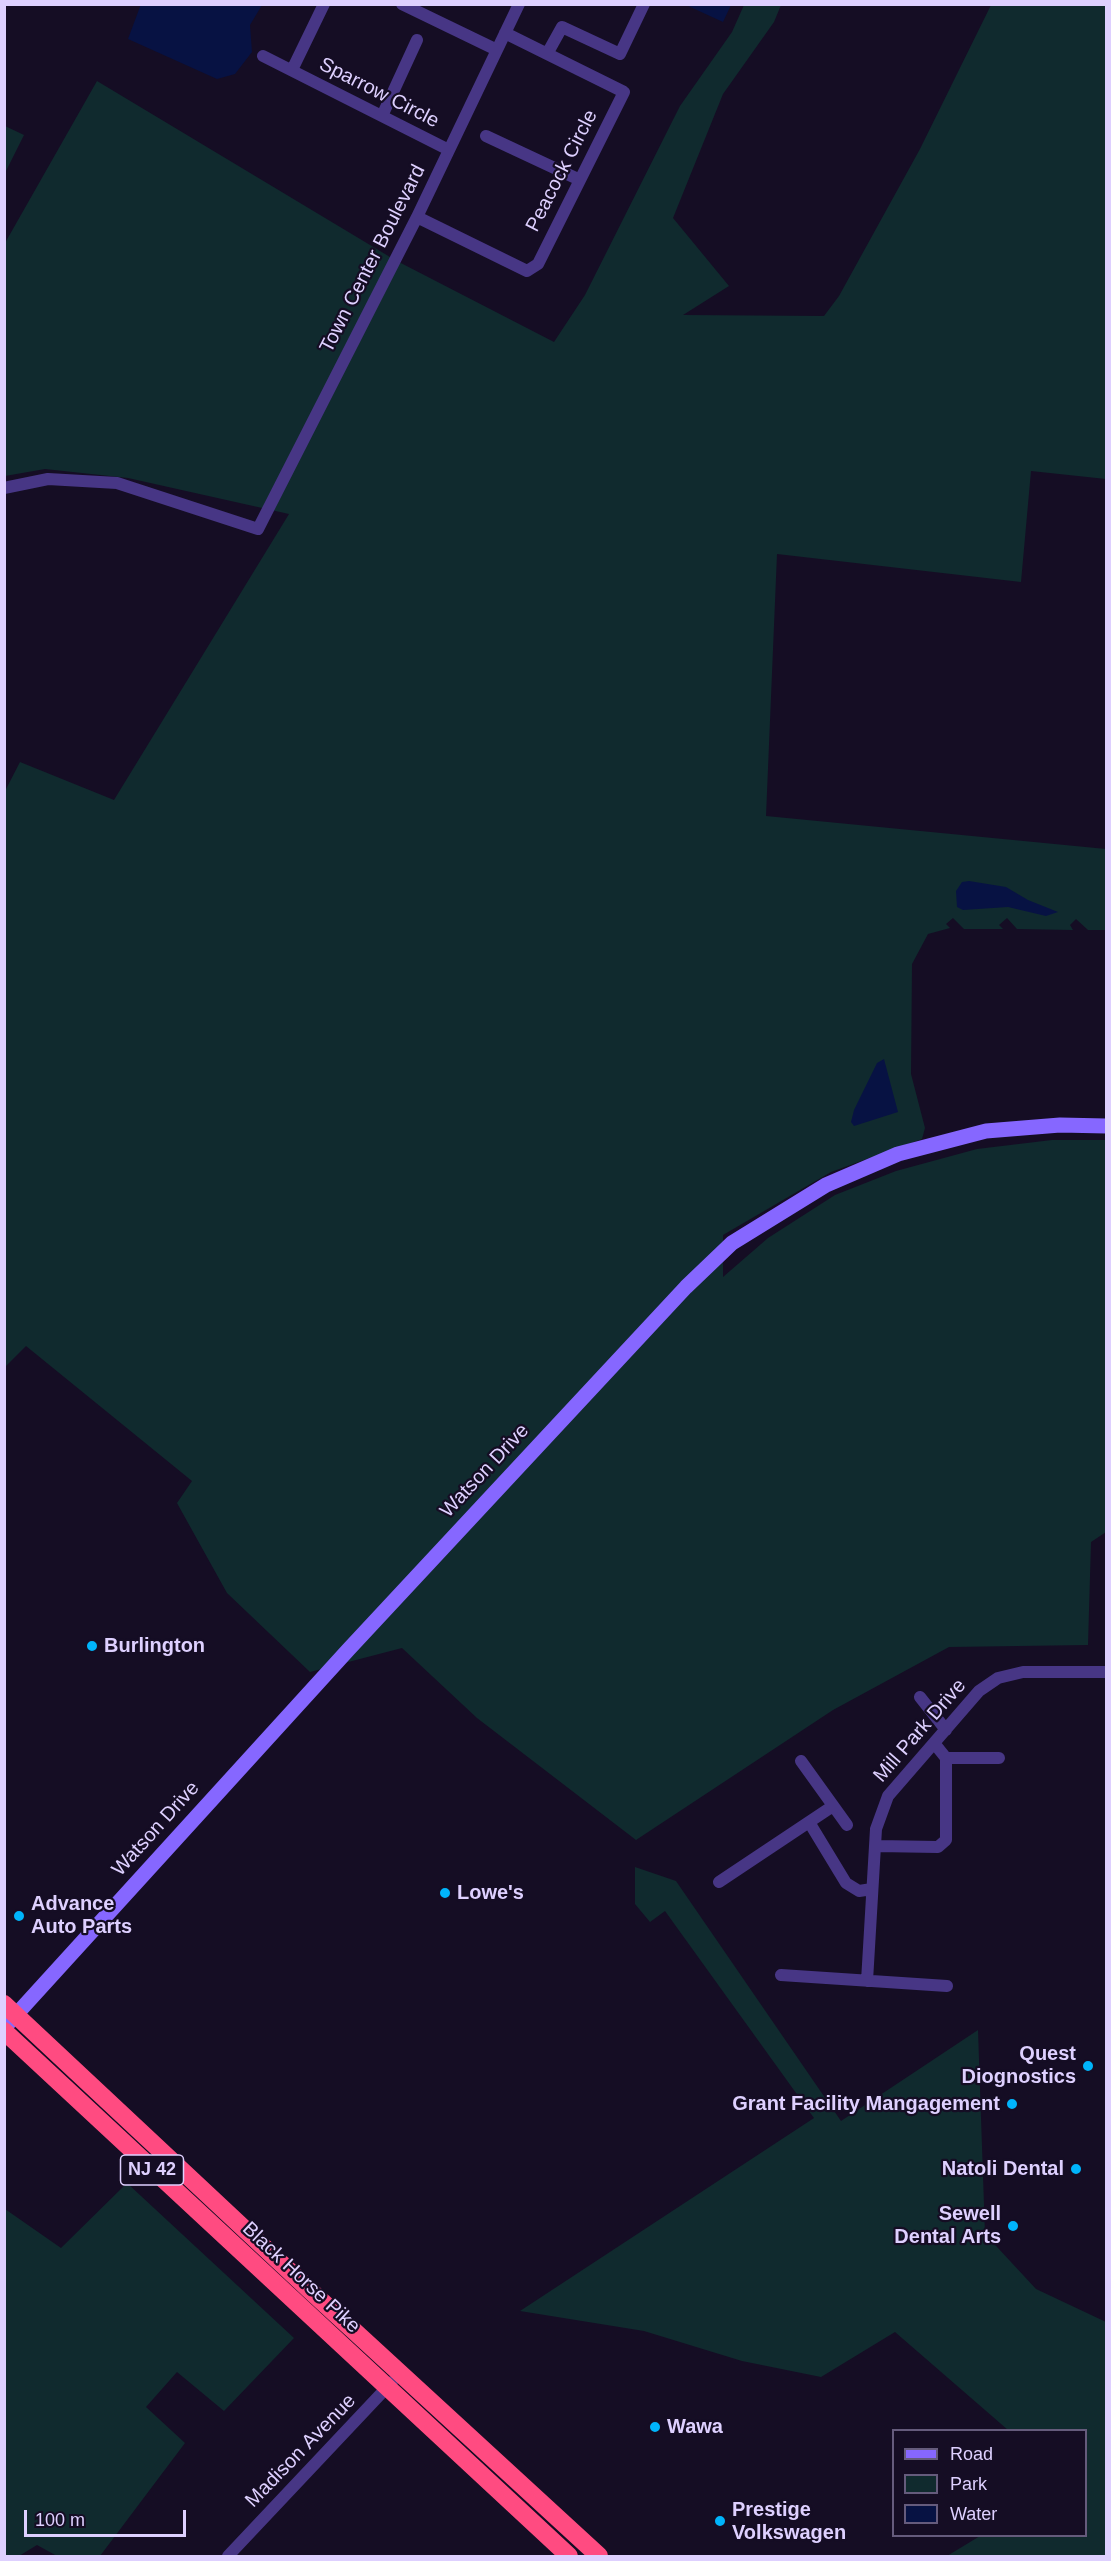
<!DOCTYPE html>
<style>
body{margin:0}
#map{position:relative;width:1111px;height:2561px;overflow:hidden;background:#150d24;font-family:Arial,sans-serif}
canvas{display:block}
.frame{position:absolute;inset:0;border:6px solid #ded0ff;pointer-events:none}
.legend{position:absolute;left:892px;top:2429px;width:195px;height:108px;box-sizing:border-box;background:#150d24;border:2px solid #655b7c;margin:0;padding:8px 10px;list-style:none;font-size:18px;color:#ded0ff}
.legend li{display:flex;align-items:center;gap:12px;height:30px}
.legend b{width:30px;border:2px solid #655b7c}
.scale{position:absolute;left:24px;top:2510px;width:162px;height:27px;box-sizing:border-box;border:3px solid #ded0ff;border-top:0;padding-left:8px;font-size:18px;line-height:21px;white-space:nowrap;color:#ded0ff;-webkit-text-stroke:4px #150d24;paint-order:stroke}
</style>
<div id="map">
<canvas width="1111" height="2561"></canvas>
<div class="frame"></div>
<ul class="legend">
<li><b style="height:8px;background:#8667ff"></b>Road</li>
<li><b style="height:16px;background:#102a2e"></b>Park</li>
<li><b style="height:16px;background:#071243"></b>Water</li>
</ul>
<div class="scale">100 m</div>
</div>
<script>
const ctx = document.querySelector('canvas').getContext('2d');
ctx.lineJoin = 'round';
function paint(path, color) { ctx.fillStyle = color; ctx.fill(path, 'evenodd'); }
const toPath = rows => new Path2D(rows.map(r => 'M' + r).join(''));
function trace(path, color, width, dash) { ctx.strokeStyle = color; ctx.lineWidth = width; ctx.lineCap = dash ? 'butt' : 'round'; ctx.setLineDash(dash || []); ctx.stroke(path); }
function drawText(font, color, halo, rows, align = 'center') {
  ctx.font = font + ' Arial,sans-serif'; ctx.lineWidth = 4.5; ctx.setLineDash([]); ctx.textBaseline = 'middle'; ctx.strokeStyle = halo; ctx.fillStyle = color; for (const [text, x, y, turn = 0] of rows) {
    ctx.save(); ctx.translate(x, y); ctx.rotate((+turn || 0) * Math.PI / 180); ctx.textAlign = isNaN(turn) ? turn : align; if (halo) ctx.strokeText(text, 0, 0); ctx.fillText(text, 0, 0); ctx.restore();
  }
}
paint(toPath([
 [744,5,781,5,774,22,723,94,673,218,729,286,683,315,824,316,839,296,920,149,991,5,1106,5,1106,479,1031,471,1021,582,777,554,766,816,1106,849,1106,930,1088,930,1076,919,1070,925,1073,930,1017,929,1007,918,999,925,1003,929,964,929,953,918,946,924,950,928,928,934,912,964,911,1074,925,1128,922,1139,831,1172,723,1235,723,1277,768,1238,835,1195,896,1171,977,1149,1052,1140,1106,1140,1106,1532,1091,1542,1088,1645,949,1647,833,1710,636,1840,477,1718,402,1648,310,1672,227,1593,177,1503,192,1481,26,1346,5,1367,4,793,20,762,114,800,289,514,128,478,45,469,5,476,5,243,97,81,395,260,554,342,585,295,680,106,732,32],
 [5,126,24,135,5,173],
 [635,1867,676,1881,841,2121,978,2030,985,2234,1036,2289,1106,2322,1106,2556,947,2556,980,2536,1086,2536,1086,2430,1008,2430,895,2332,821,2377,742,2361,644,2331,520,2311,814,2118,665,1911,650,1922,635,1904],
 [127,2183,294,2338,224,2411,177,2372,146,2407,185,2443,100,2556,57,2556,37,2545,19,2556,5,2556,5,2209,61,2248]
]), '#102a2e');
paint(toPath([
 [141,4,262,4,262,5,250,25,252,52,235,74,217,79,128,39],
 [686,5,731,5,723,22],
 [969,881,1006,887,1028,900,1058,912,1046,916,1008,907,963,910,957,907,956,891,962,882],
 [884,1059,898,1112,854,1126,851,1122,854,1110,877,1063]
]), '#071243');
trace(toPath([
 [402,4,497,50],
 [547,54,562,27,620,54,644,4],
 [263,56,449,150],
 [292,70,324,4],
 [382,116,417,40],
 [486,136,580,180],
 [417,217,527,271,538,264,624,92,505,33],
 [4,488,48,479,117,483,258,529,417,217,519,4],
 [920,1697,946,1730],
 [946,1758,999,1758],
 [801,1761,847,1825],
 [809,1822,846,1883,859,1891,872,1889],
 [877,1846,938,1847,946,1840,946,1758,934,1743],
 [719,1882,833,1806],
 [781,1975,947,1986],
 [867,1981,876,1829,888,1796,979,1691,998,1678,1023,1672,1106,1672],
 [228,2556,392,2382]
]), '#473685', 12);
trace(toPath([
 [4,2028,348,1650,686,1287,732,1243,826,1185,898,1154,986,1131,1060,1125,1106,1126]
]), '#8667ff', 15);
trace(toPath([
 [4,2004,315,2295,599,2556],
 [4,2031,569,2556]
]), '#ff4b81', 18);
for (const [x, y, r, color] of [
 [92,1646,6,"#00b4fb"],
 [445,1893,6,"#00b4fb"],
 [19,1916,6,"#00b4fb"],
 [1088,2066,6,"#00b4fb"],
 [1012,2104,6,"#00b4fb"],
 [1076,2169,6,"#00b4fb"],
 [1013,2226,6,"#00b4fb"],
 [655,2427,6,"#00b4fb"],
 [720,2521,6,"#00b4fb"]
]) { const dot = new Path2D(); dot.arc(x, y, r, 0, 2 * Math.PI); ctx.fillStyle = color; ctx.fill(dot); trace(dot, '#150d24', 2); }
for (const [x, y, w] of [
 [152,2170,63]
]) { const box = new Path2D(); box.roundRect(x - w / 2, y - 15, w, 30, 4.5); ctx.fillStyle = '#150d24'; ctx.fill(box); trace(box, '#ded0ff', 1.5); }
drawText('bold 18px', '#ded0ff', null, [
 ["NJ 42",152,2170]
]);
drawText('20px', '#ded0ff', '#150d24', [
 ["Sparrow Circle",379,93,27],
 ["Peacock Circle",562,171,-63],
 ["Town Center Boulevard",373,259,-63],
 ["Watson Drive",485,1471,-47],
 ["Mill Park Drive",920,1731,-49],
 ["Watson Drive",156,1829,-48],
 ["Black Horse Pike",301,2278,43],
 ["Madison Avenue",301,2451,-46]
]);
drawText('bold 20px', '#ded0ff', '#150d24', [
 ["Burlington",104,1646],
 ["Lowe's",457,1893],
 ["Advance",31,1904],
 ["Auto Parts",31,1927],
 ["Quest",1076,2054,"right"],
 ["Diognostics",1076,2077,"right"],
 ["Grant Facility Mangagement",1000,2104,"right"],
 ["Natoli Dental",1064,2169,"right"],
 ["Sewell",1001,2214,"right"],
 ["Dental Arts",1001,2237,"right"],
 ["Wawa",667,2427],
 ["Prestige",732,2510],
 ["Volkswagen",732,2533]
], 'left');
</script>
